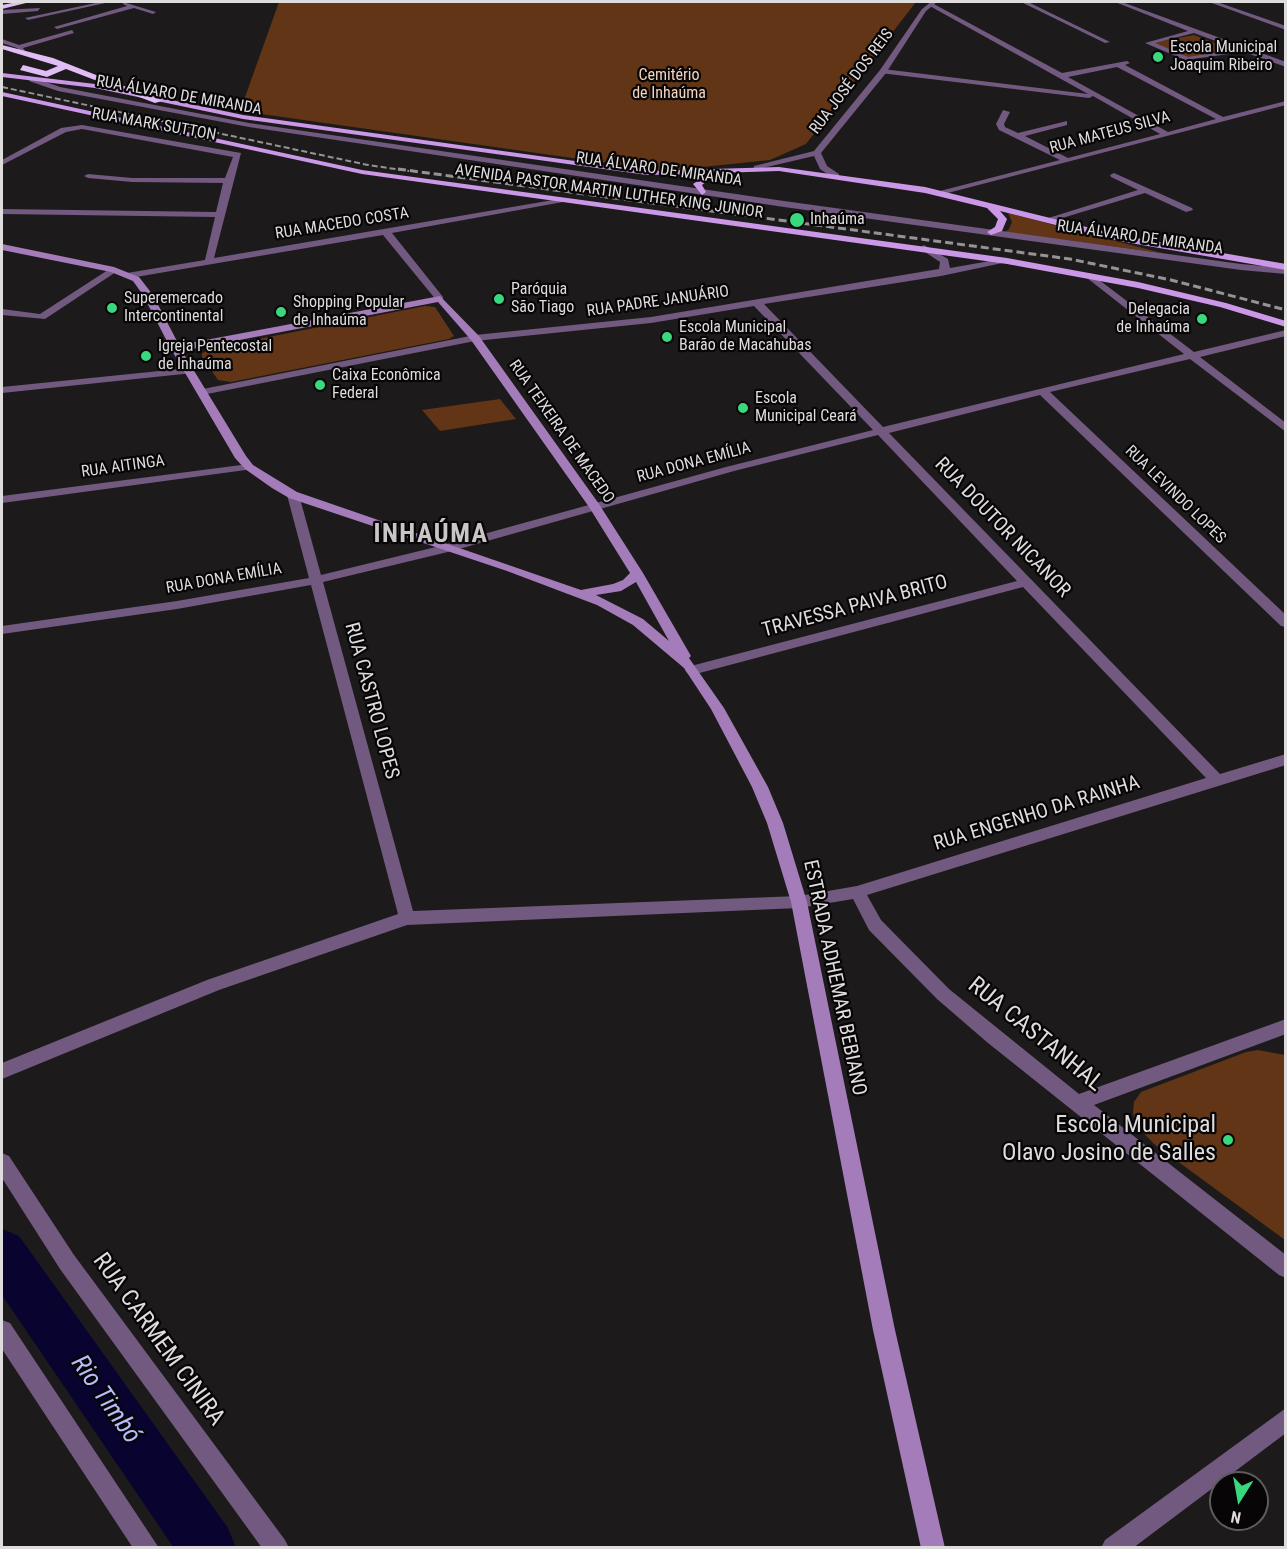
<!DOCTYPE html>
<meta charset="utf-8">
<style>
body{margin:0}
#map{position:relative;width:1287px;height:1549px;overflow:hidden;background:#1d1a1b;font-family:"Roboto Condensed",sans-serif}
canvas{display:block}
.frame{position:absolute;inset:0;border:3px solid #dedcdd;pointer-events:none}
.north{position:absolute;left:1209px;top:1471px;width:60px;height:60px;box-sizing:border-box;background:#070506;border:2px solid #5d5b5c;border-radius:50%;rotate:191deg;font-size:16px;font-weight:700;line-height:24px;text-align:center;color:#dedcdd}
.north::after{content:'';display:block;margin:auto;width:21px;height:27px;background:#39d87f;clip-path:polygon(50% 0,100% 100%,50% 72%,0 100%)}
</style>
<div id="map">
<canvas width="1287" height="1549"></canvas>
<div class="frame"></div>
<div class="north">N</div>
</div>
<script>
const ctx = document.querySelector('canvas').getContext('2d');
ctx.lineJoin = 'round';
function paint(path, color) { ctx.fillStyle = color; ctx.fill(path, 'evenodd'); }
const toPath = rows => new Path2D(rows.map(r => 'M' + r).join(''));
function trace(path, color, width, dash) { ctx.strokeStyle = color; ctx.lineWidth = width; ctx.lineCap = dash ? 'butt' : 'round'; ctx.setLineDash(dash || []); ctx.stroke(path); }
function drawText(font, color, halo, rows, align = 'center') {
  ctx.font = font + ' "Roboto Condensed",sans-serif'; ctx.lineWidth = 4.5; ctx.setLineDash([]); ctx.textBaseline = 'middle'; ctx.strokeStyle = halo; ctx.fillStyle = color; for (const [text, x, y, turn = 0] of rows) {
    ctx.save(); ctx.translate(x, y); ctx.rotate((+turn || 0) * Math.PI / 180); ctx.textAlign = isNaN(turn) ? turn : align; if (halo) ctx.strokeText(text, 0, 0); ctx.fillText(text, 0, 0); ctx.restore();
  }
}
paint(toPath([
 [279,2,916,2,806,144,770,160,664,171,240,111],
 [1194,35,1231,49,1187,58,1151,43],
 [1008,213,1162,253,1005,232,1009,229,1012,222],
 [425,306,435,307,454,336,449,339,231,382,218,380,202,357,202,353,213,348],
 [500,399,516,419,440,431,422,410],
 [1258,1050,1285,1055,1285,1240,1154,1144,1135,1124,1133,1112,1134,1102,1141,1092,1246,1052]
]), '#613515');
paint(toPath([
 [2,1229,19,1236,228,1528,236,1548,174,1548,2,1295,2,1229]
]), '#090330');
paint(toPath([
 [100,2,110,2,28,20,25,18,100,2],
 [123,2,156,12,153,14,134,8,57,29,54,27,127,6,123,4,123,2],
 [930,2,1062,73,1127,61,1130,63,1125,65,1223,117,1286,101,1286,105,940,195,940,191,1060,160,999,130,996,124,1003,110,1010,112,1004,124,1005,127,1018,133,1067,121,1067,125,1025,136,1068,158,1160,134,1093,96,1089,98,880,73,883,69,1088,94,928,5,930,2],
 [1117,67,1216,119,1168,132,1068,77,1117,67],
 [1021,2,1028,2,1110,42,1105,43,1021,2],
 [1115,2,1122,2,1286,62,1286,67,1244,52,1185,60,1145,43,1188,31,1115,2],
 [1194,33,1237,49,1188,57,1155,43,1194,33],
 [1209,2,1217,2,1286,26,1286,30,1209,2],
 [40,8,38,11,2,14,2,10,40,8],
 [72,30,74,33,23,48,26,52,23,54,17,48,2,43,2,39,19,45,72,30],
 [82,125,241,153,214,258,559,199,563,202,392,233,443,297,443,301,440,302,437,301,383,235,130,278,127,277,127,273,205,260,215,217,2,214,2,209,216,212,223,183,132,182,88,178,84,176,88,174,132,178,225,178,233,157,82,129,66,132,2,165,2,160,61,128,82,125],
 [1114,173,1192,208,1193,210,1186,212,1145,193,1049,222,1042,220,1138,190,1111,177,1110,175,1114,173],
 [924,245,948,259,950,268,1007,258,1012,261,941,276,764,304,883,427,1184,354,1087,278,1087,274,1090,273,1194,352,1286,330,1286,336,1200,357,1286,423,1286,432,1190,359,1050,392,1286,615,1286,627,1281,626,1040,395,889,433,1220,774,1286,754,1286,765,867,895,881,920,949,989,1079,1094,1286,1019,1286,1034,1094,1105,1286,1255,1286,1278,1279,1275,988,1043,937,999,869,930,853,899,799,908,407,925,219,990,2,1079,2,1063,207,980,398,914,311,585,177,609,2,634,2,626,177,601,309,578,287,495,293,491,299,495,321,575,444,545,726,467,873,430,754,306,651,323,475,341,202,395,197,392,198,390,475,335,651,317,939,269,940,262,919,248,924,245],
 [878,435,1017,581,687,667,685,670,687,673,692,675,1023,587,1206,778,857,886,799,896,413,911,323,582,452,551,734,471,878,435],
 [111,268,119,270,45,319,2,315,2,309,40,314,111,268],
 [189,368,194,371,193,373,2,393,2,387,189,368],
 [249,464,253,465,253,469,2,503,2,496,249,464],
 [2,1153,9,1156,74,1255,285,1540,289,1548,262,1548,60,1269,2,1178,2,1153],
 [2,1320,10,1323,159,1548,133,1548,2,1349,2,1320],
 [1286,1408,1286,1433,1133,1548,1101,1548,1105,1540,1286,1408]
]), '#71597f');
paint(toPath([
 [931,2,937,2,926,11,886,73,821,153,827,166,839,174,839,178,833,178,820,169,814,156,754,170,754,166,814,151,880,70,922,9,931,2],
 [32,77,60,87,249,123,784,201,1241,264,1286,268,1286,274,1241,270,784,207,249,127,58,91,29,81,32,77]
]), '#71597f');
paint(toPath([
 [2,244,114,267,139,277,153,295,179,345,440,296,479,336,599,504,643,573,691,656,689,658,724,708,768,787,783,823,807,902,895,1330,945,1548,921,1548,873,1330,791,902,767,823,752,787,711,709,684,668,633,625,597,605,507,571,289,498,272,488,245,469,235,458,171,349,143,295,133,281,111,272,2,250,2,244],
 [438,302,471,340,589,507,630,573,623,580,613,584,581,590,297,492,253,465,246,456,182,351,438,302],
 [636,582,669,641,643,619,596,595,621,591,636,582]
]), '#a37cb9');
paint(toPath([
 [2,73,95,84,243,115,647,171,779,167,925,187,1119,235,1286,264,1286,270,1119,241,1000,211,1007,219,1002,231,991,235,987,232,995,227,998,219,987,208,925,193,779,171,717,173,702,185,706,192,702,195,693,184,708,174,647,175,243,119,95,88,2,77,2,73],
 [2,92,362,170,1007,258,1138,282,1226,303,1286,321,1286,327,1220,307,1138,288,1007,264,362,174,2,96,2,92]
]), '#ca98e7');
paint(toPath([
 [17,2,30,2,2,9,2,5,17,2],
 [2,45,53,58,162,101,155,103,66,69,47,77,20,70,23,65,46,71,58,66,2,49,2,45]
]), '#e1bdf6');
trace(toPath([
 [2,87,368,165,409,171]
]), '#969394', 2, [6, 3]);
trace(toPath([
 [398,169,1070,259,1171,280,1286,310]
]), '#969394', 3, [8, 4]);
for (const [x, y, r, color] of [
 [1158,57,6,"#39d87f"],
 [797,220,8,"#39d87f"],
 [499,299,6,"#39d87f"],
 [112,308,6,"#39d87f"],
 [281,312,6,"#39d87f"],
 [1202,319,6,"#39d87f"],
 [667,337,6,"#39d87f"],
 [146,356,6,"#39d87f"],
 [320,385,6,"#39d87f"],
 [743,408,6,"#39d87f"],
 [1228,1140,6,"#39d87f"]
]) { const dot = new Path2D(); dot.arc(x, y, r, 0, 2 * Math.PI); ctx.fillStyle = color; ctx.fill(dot); trace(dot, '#070506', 2); }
drawText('16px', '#dedcdd', '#070506', [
 ["Escola Municipal",1170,48],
 ["Joaquim Ribeiro",1170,66],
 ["Inhaúma",810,220],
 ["Paróquia",511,290],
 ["São Tiago",511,308],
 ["Superemercado",124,299],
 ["Intercontinental",124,317],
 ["Shopping Popular",293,303],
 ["de Inhaúma",293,321],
 ["Delegacia",1190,310,"right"],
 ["de Inhaúma",1190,328,"right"],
 ["Escola Municipal",679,328],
 ["Barão de Macahubas",679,346],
 ["Igreja Pentecostal",158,347],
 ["de Inhaúma",158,365],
 ["Caixa Econômica",332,376],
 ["Federal",332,394],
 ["Escola",755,399],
 ["Municipal Ceará",755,417]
], 'left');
drawText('16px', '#f4d3bf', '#070506', [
 ["Cemitério",669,76],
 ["de Inhaúma",669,94]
]);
drawText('16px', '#dedcdd', '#070506', [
 ["RUA JOSÉ DOS REIS",852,82,-53],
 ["RUA ÁLVARO DE MIRANDA",179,96,10],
 ["RUA MARK SUTTON",154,125,10],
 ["RUA MATEUS SILVA",1110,133,-15],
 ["RUA ÁLVARO DE MIRANDA",659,170,8],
 ["AVENIDA PASTOR MARTIN LUTHER KING JUNIOR",609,192,8],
 ["RUA MACEDO COSTA",342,224,-9],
 ["RUA ÁLVARO DE MIRANDA",1140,238,8],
 ["RUA PADRE JANUÁRIO",658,302,-8],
 ["RUA TEIXEIRA DE MACEDO",561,432,55],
 ["RUA DONA EMÍLIA",694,463,-15],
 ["RUA AITINGA",123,467,-8],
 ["RUA LEVINDO LOPES",1175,495,44],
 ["RUA DONA EMÍLIA",224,579,-10]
]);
drawText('20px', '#dedcdd', '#070506', [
 ["RUA DOUTOR NICANOR",1002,528,46],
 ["TRAVESSA PAIVA BRITO",855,607,-15],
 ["RUA CASTRO LOPES",371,701,75],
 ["RUA ENGENHO DA RAINHA",1037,814,-17],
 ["ESTRADA ADHEMAR BEBIANO",834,978,78]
]);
drawText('24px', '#dedcdd', '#070506', [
 ["RUA CASTANHAL",1035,1035,39],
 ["RUA CARMEM CINIRA",158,1340,54]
]);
drawText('24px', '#dedcdd', '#070506', [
 ["Escola Municipal",1216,1126],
 ["Olavo Josino de Salles",1216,1154]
], 'right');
ctx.letterSpacing = '1.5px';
drawText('bold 26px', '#cac5c7', '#070506', [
 ["INHAÚMA",431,535]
]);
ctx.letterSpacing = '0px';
drawText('italic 26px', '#b6bdfe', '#070506', [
 ["Rio Timbó",105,1400,55]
]);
</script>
